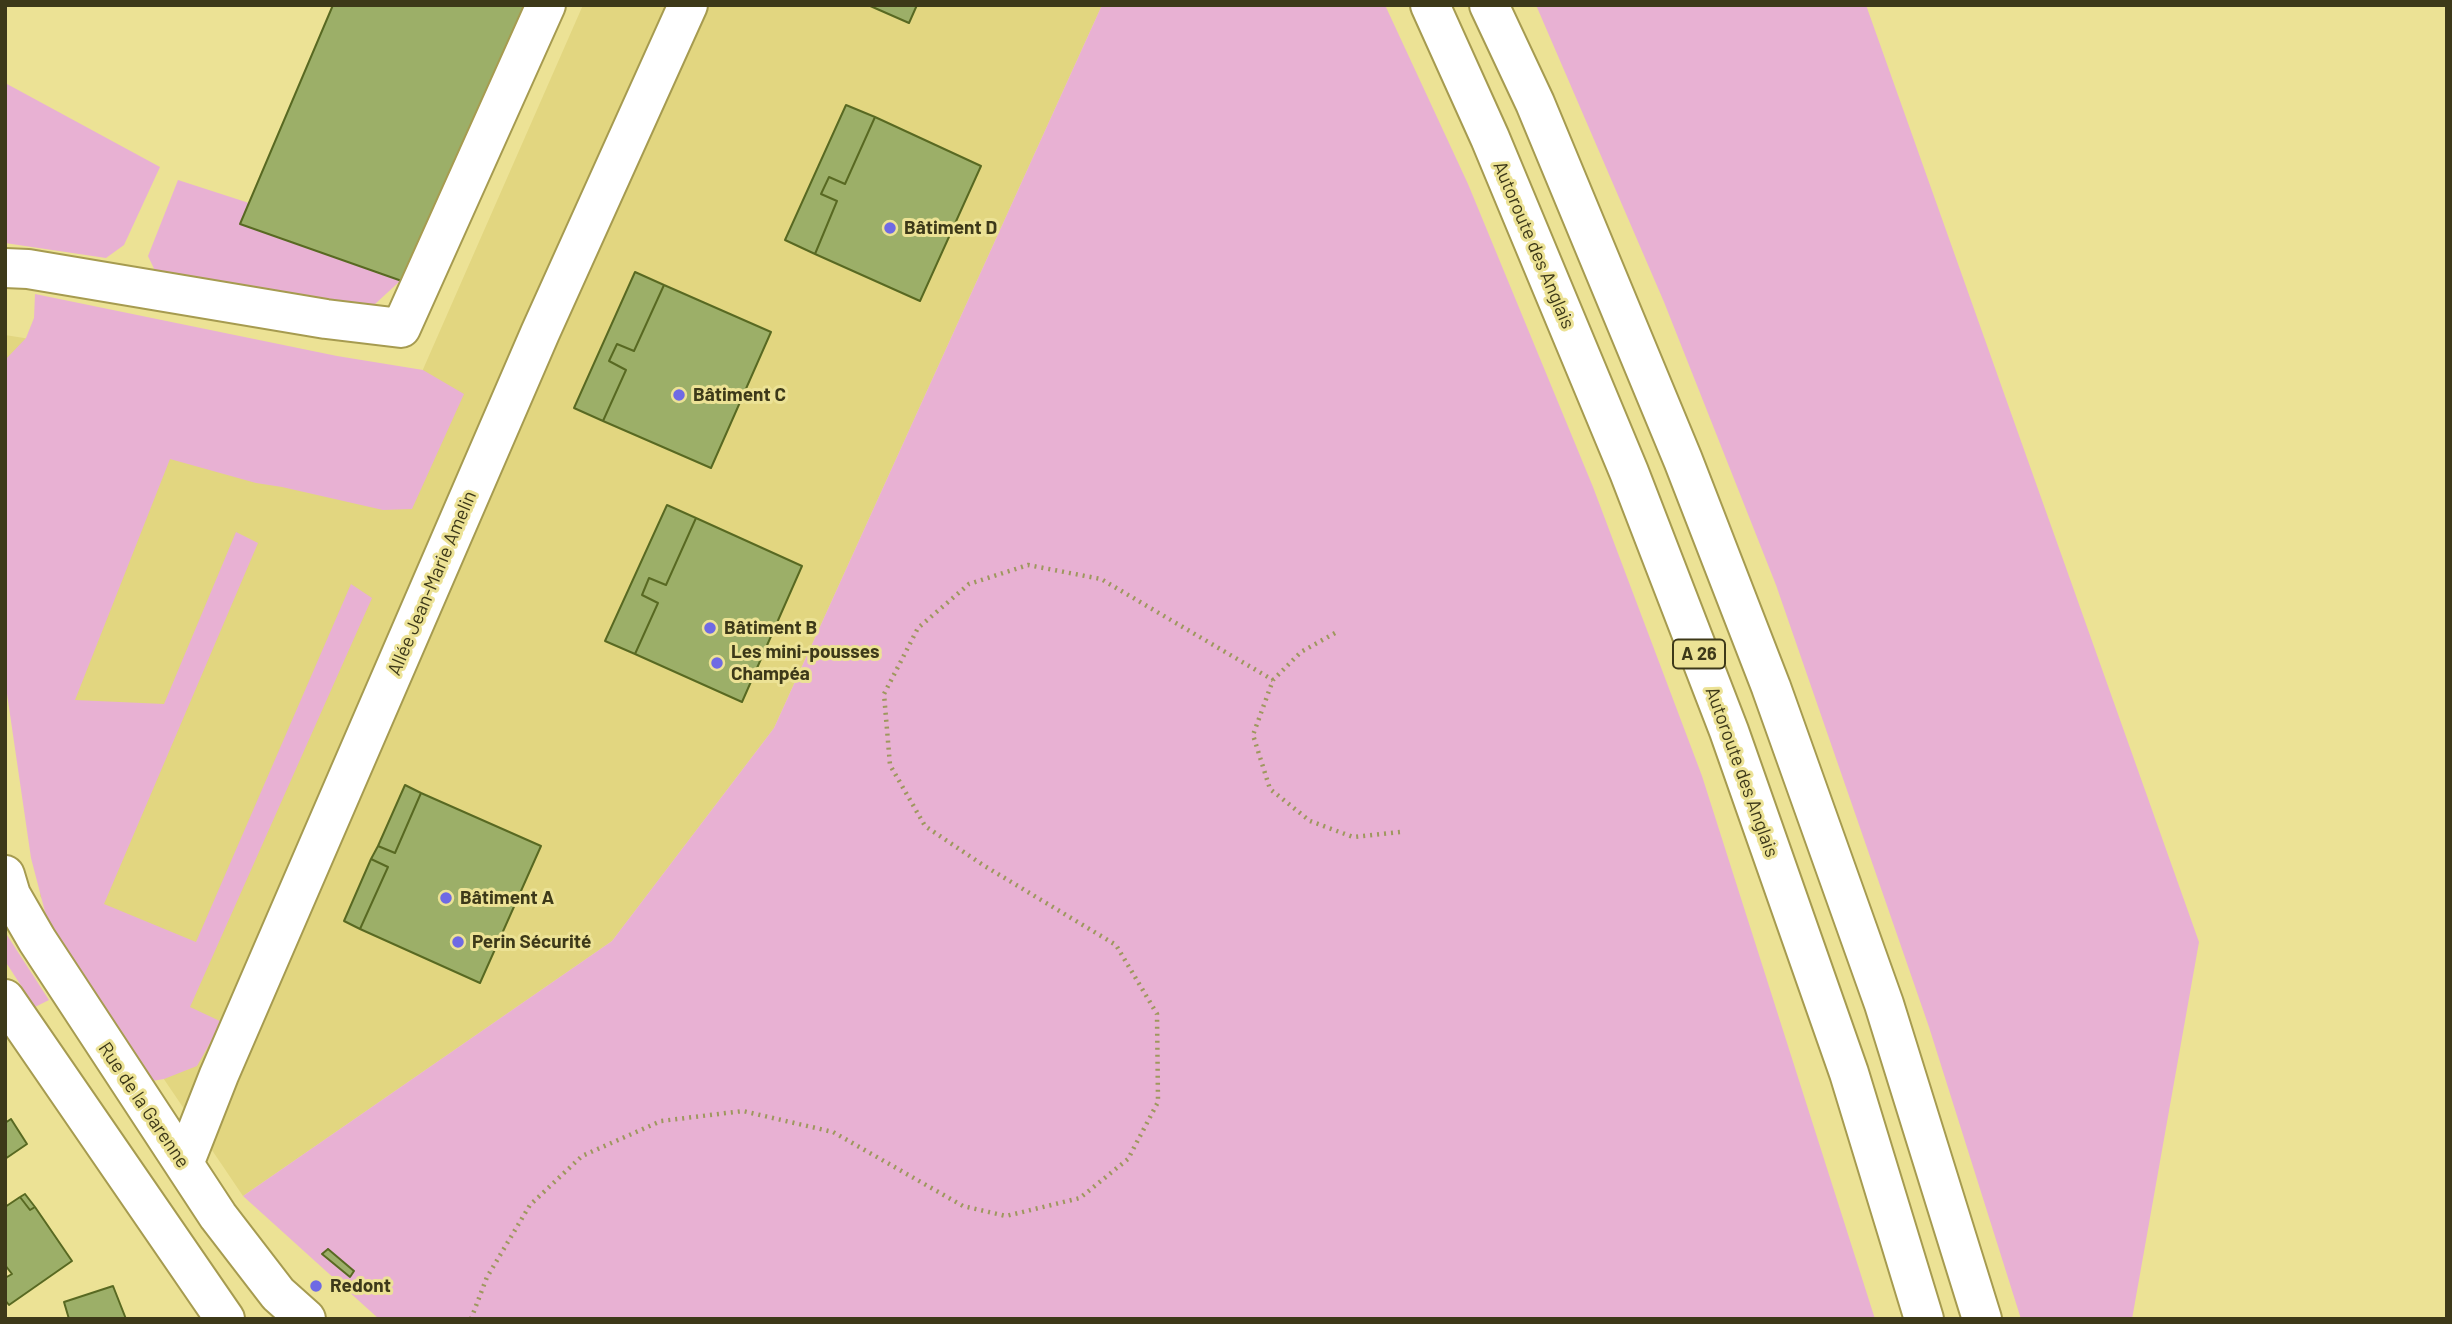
<!DOCTYPE html>
<meta charset="utf-8">
<style>
body{margin:0}
#map{position:relative;width:2452px;height:1324px;overflow:hidden;background:#ece295;font-family:Barlow,sans-serif}
canvas{display:block}
.frame{position:absolute;inset:0;border:7px solid #3d3919;pointer-events:none}
</style>
<div id="map">
<canvas width="2452" height="1324"></canvas>
<div class="frame"></div>
</div>
<script>
const ctx = document.querySelector('canvas').getContext('2d');
ctx.lineJoin = 'round';
function paint(path, color) { ctx.fillStyle = color; ctx.fill(path, 'evenodd'); }
const toPath = rows => new Path2D(rows.map(r => 'M' + r).join(''));
function trace(path, color, width, dash) { ctx.strokeStyle = color; ctx.lineWidth = width; ctx.lineCap = dash ? 'butt' : 'round'; ctx.setLineDash(dash || []); ctx.stroke(path); }
function drawText(font, color, halo, rows, align = 'center') {
  ctx.font = font + ' Barlow,sans-serif'; ctx.lineWidth = 6; ctx.setLineDash([]); ctx.textBaseline = 'middle'; ctx.strokeStyle = halo; ctx.fillStyle = color; for (const [text, x, y, turn = 0] of rows) {
    ctx.save(); ctx.translate(x, y); ctx.rotate((+turn || 0) * Math.PI / 180); ctx.textAlign = isNaN(turn) ? turn : align; if (halo) ctx.strokeText(text, 0, 0); ctx.fillText(text, 0, 0); ctx.restore();
  }
}
paint(toPath([
 [583,5,1102,5,774,728,612,941,243,1196,40,896,36,643,5,448,5,335,410,399]
]), '#e2d680');
paint(toPath([
 [1102,5,1385,5,1468,184,1593,487,1702,776,1875,1319,379,1319,243,1196,612,941,774,728],
 [1536,5,1866,5,2199,942,2132,1319,2021,1319,1929,1027,1776,585,1664,302],
 [7,84,160,167,124,245,106,258,5,243],
 [178,180,249,203,240,224,400,281,374,305,346,310,157,275,148,256],
 [35,294,337,356,423,370,464,394,412,509,383,510,282,487,256,483,170,459,75,700,164,704,236,532,258,543,104,904,196,942,351,584,372,598,190,1007,222,1022,197,1066,164,1079,146,1082,50,931,31,858,6,687,5,360,26,338,34,318],
 [5,932,49,1000,35,1007,5,961]
]), '#e8b1d3');
const building = toPath([
 [333,5,540,5,416,286,240,224,333,5],
 [868,5,917,5,909,23,868,5],
 [846,105,875,117,845,184,829,177,821,194,837,201,815,254,785,240,846,105],
 [875,117,981,166,920,301,815,254,837,201,821,194,829,177,845,184,875,117],
 [635,272,664,285,634,351,617,344,609,361,626,370,603,421,574,408,635,272],
 [664,285,771,332,711,468,603,421,626,370,609,361,617,344,634,351,664,285],
 [667,505,696,518,666,585,649,578,642,595,658,603,635,654,605,641,667,505],
 [696,518,802,566,742,702,635,654,658,603,642,595,649,578,666,585,696,518],
 [405,785,421,793,395,853,378,846,405,785],
 [421,793,541,846,480,983,360,929,388,867,371,859,378,846,395,853,421,793],
 [371,859,388,867,360,929,344,921,371,859],
 [11,1119,27,1144,5,1159,5,1123,11,1119],
 [25,1194,35,1207,30,1210,20,1197,25,1194],
 [20,1197,30,1210,35,1207,72,1261,9,1305,5,1300,5,1278,12,1274,5,1265,5,1207,20,1197],
 [328,1249,354,1271,350,1277,322,1254,328,1249],
 [113,1286,126,1319,69,1319,64,1302,113,1286]
]);
paint(building, '#9caf68');
trace(building, '#586922', 2);
const minor = toPath([
 [5,268,28,269,326,319,401,328,546,5],
 [5,875,11,895,37,940,218,1216,278,1294,306,1319],
 [5,999,225,1319],
 [184,1164,219,1075,540,333,688,5]
]);
const highway = toPath([
 [1430,5,1490,138,1629,472,1729,731,1849,1073,1924,1319],
 [1489,5,1535,103,1683,460,1771,687,1884,1004,1982,1319]
]);
trace(minor, '#a69b50', 42);
trace(highway, '#a69b50', 42);
trace(toPath([
 [1335,633,1301,652,1273,680,1253,735,1270,789,1310,821,1353,837,1400,832],
 [471,1319,487,1277,530,1205,582,1156,661,1121,743,1111,833,1132,963,1206,1006,1216,1080,1198,1128,1159,1158,1102,1157,1014,1116,945,983,865,925,826,890,765,884,694,918,628,969,584,1028,565,1101,579,1273,680]
]), '#9e975e', 4.5, [2, 5]);
trace(minor, '#fff', 38);
trace(highway, '#fff', 38);
for (const [x, y, r, color] of [
 [890,228,7,"#6f6ae4"],
 [679,395,7,"#6f6ae4"],
 [710,628,7,"#6f6ae4"],
 [717,663,7,"#6f6ae4"],
 [446,898,7,"#6f6ae4"],
 [458,942,7,"#6f6ae4"],
 [316,1286,7,"#6f6ae4"]
]) { const dot = new Path2D(); dot.arc(x, y, r, 0, 2 * Math.PI); ctx.fillStyle = color; ctx.fill(dot); trace(dot, '#ece295', 2.5); }
for (const [x, y, w] of [
 [1699,654,52]
]) { const box = new Path2D(); box.roundRect(x - w / 2, y - 14.5, w, 29, 5); ctx.fillStyle = '#ece295'; ctx.fill(box); trace(box, '#3d3919', 2); }
drawText('bold 18px', '#3d3919', null, [
 ["A 26",1699,654]
]);
drawText('bold 19px', '#3d3919', '#ece295', [
 ["Bâtiment D",904,228],
 ["Bâtiment C",693,395],
 ["Bâtiment B",724,628],
 ["Les mini-pousses",731,652],
 ["Champéa",731,674],
 ["Bâtiment A",460,898],
 ["Perin Sécurité",472,942],
 ["Redont",330,1286]
], 'left');
drawText('19px', '#3d3919', '#ece295', [
 ["Autoroute des Anglais",1534,245,67],
 ["Allée Jean-Marie Amelin",432,583,-67],
 ["Autoroute des Anglais",1742,772,70],
 ["Rue de la Garenne",144,1105,56]
]);
</script>
